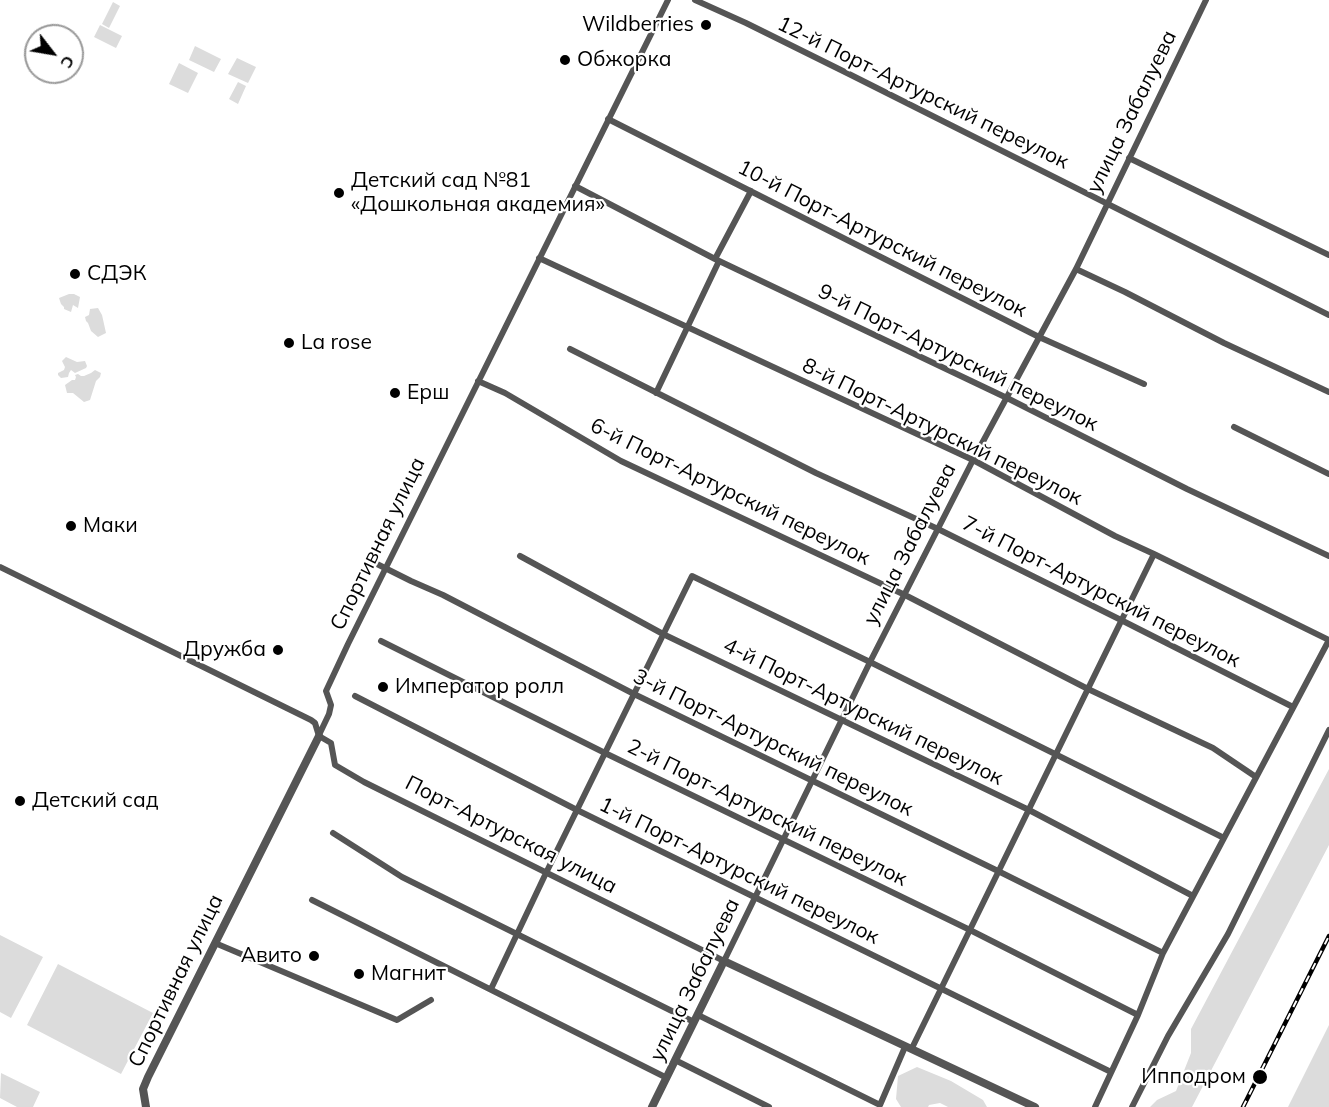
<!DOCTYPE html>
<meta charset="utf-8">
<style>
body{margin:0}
#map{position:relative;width:1329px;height:1107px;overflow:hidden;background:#fff;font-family:Mulish,sans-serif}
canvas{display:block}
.north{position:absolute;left:24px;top:24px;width:60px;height:60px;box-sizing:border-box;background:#fff;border:2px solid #999;border-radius:50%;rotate:121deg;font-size:16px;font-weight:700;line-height:24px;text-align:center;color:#000}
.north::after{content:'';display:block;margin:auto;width:21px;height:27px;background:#000;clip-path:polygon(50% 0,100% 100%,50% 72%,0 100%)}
</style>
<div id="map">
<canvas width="1329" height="1107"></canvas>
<div class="north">С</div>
</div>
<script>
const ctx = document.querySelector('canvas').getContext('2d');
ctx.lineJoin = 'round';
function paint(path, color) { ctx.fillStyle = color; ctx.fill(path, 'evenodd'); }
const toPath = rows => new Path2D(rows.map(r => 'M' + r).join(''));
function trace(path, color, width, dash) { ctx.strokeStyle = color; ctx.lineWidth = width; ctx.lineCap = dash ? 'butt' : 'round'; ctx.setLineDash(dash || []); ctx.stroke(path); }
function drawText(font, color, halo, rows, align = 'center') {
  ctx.font = font + ' Mulish,sans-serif'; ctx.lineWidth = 4.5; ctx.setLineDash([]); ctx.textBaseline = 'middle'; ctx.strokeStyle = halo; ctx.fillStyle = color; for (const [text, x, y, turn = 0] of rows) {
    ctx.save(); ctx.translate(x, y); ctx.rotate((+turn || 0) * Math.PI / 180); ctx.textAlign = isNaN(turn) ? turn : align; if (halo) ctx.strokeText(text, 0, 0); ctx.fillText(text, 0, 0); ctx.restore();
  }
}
paint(toPath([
 [113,2,120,6,109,28,102,24],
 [100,25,122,36,116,48,94,37],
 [195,46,221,59,214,72,189,60],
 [237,58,256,67,248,83,228,74],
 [179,63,198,73,188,93,169,84],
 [238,82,246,86,238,104,229,99],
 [69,294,74,294,80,297,78,308,73,305,71,312,64,309,64,307,61,304,59,298],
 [98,308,102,315,106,333,98,337,91,331,88,323,86,321,85,317,89,315,90,309],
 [66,357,77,362,85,361,87,366,86,368,75,373,71,370,69,373,68,377,61,378,58,375,58,373,64,370,65,367,62,361],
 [95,370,101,373,100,377,96,381,90,400,84,402,73,393,67,393,65,385,72,380,75,380,76,377,75,375,78,374,81,376,84,376,91,373],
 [1329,769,1329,845,1192,1107,1150,1107,1157,1100,1176,1091,1191,1053,1191,1029],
 [0,935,43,957,11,1018,0,1012],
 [58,964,153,1013,121,1074,27,1025],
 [1329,1025,1329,1107,1288,1107],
 [917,1067,951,1081,983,1100,987,1107,948,1107,940,1103,929,1105,928,1107,901,1107,896,1099,898,1076],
 [1,1073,40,1092,33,1107,17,1107,0,1098]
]), '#dcdcdc');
trace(toPath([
 [695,0,746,23,851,75,1329,315],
 [608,119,1039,337,1144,384],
 [1129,158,1329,255],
 [575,186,715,259,1007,398,1187,489,1329,556],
 [539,258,973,460,1115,536,1154,554,1329,640],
 [715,259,751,191],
 [1076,269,1125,292,1224,343,1329,392],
 [570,349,816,473,938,529,1121,620,1293,707],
 [478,381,505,393,621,461,905,595,1088,689,1213,748,1256,777],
 [656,393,719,261],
 [1234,427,1329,474],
 [520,556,663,634,1029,810,1193,896],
 [371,561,411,581,443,595,634,694,998,871,1163,953],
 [0,567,311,720,315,723,319,736,331,743,335,765,364,782,724,961,870,662,973,460,1076,269,1206,0],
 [381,641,605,753,970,930,1138,1015],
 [355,696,577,810,1111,1072],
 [319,735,329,714,331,705,326,691,348,644,668,0],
 [333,833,402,877,694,1022],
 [312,900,667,1078],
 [215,943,397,1020,431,1000],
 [491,989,546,873,692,576,870,662,1224,838],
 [698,1015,880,1105,905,1047],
 [912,1048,1154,554],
 [675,1060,769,1107],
 [1095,1107,1138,1015,1163,953,1329,640],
 [1132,1107,1168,1036,1228,934,1329,730]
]), '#555', 6);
trace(toPath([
 [146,1107,143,1089,148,1077,319,736],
 [652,1107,724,961,1035,1107]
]), '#555', 8);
const rail = toPath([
 [1243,1107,1329,936]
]);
trace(rail, '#000', 4.5);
trace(rail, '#fff', 2, [7]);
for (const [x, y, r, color] of [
 [706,25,6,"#000"],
 [565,60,6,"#000"],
 [339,193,6,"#000"],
 [75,274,6,"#000"],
 [289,343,6,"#000"],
 [395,393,6,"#000"],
 [71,526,6,"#000"],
 [278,650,6,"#000"],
 [383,687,6,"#000"],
 [20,801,6,"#000"],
 [314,956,6,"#000"],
 [359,974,6,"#000"],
 [1260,1077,8,"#000"]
]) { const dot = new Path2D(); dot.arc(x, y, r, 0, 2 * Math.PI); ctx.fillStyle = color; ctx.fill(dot); trace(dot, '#fff', 2); }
drawText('21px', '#000', '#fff', [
 ["Wildberries",694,25,"right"],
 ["Обжорка",577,60],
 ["Детский сад №81",351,181],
 ["«Дошкольная академия»",351,205],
 ["СДЭК",87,274],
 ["La rose",301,343],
 ["Ерш",407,393],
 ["Маки",83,526],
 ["Дружба",266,650,"right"],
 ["Император ролл",395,687],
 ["Детский сад",32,801],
 ["Авито",302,956,"right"],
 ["Магнит",371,974],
 ["Ипподром",1246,1077,"right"]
], 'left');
drawText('21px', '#000', '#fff', [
 ["12-й Порт-Артурский переулок",923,93,26],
 ["улица Забалуева",1132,112,-64],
 ["10-й Порт-Артурский переулок",882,239,27],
 ["9-й Порт-Артурский переулок",958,358,26],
 ["8-й Порт-Артурский переулок",942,432,26],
 ["6-й Порт-Артурский переулок",730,492,26],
 ["Спортивная улица",378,544,-64],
 ["улица Забалуева",910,544,-63],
 ["7-й Порт-Артурский переулок",1101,592,27],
 ["4-й Порт-Артурский переулок",863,712,26],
 ["3-й Порт-Артурский переулок",773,743,26],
 ["2-й Порт-Артурский переулок",767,813,26],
 ["Порт-Артурская улица",511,835,27],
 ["1-й Порт-Артурский переулок",739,871,26],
 ["улица Забалуева",695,980,-64],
 ["Спортивная улица",176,981,-64]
]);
</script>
